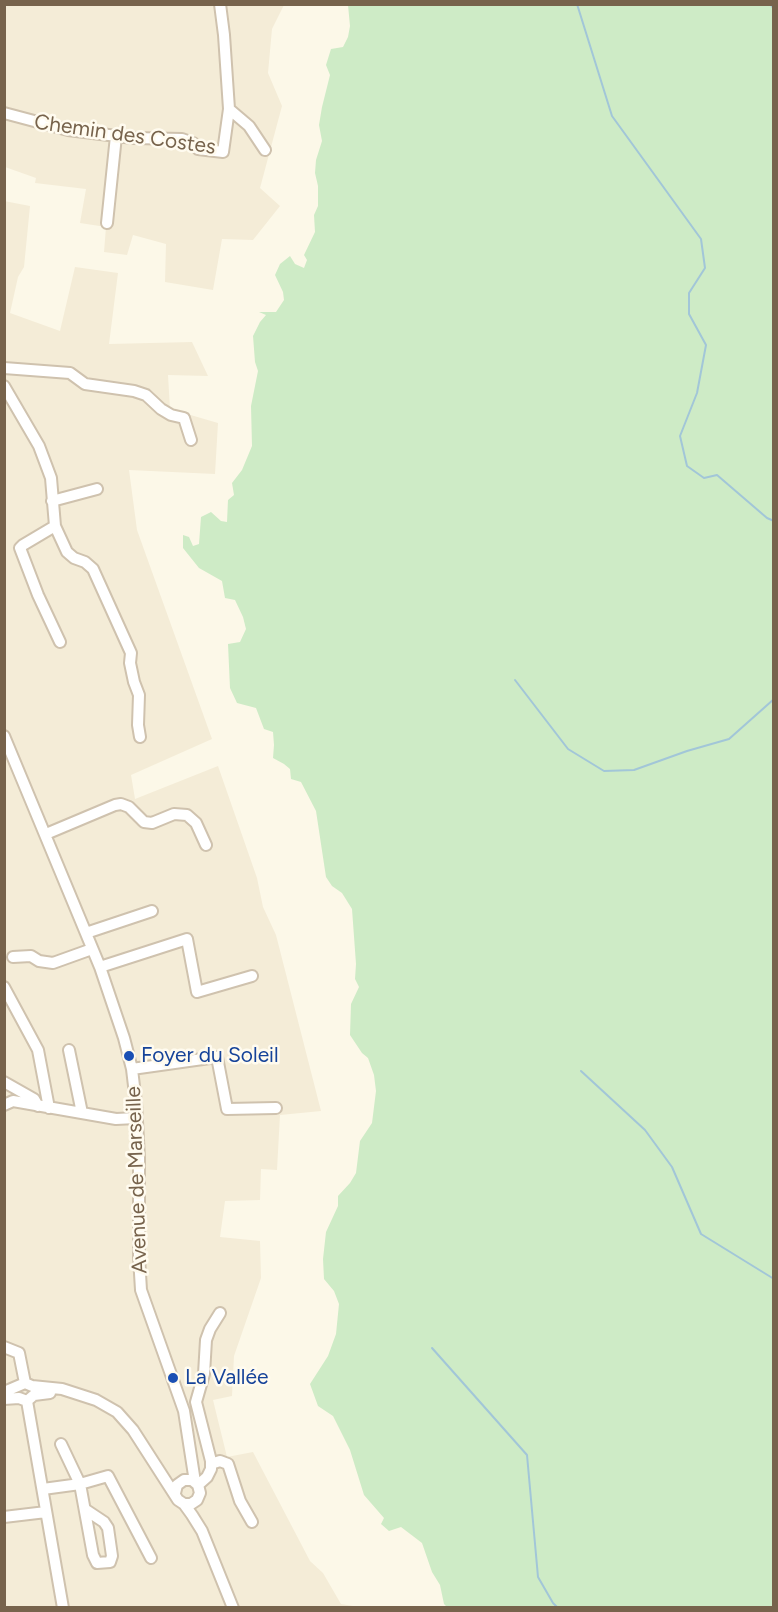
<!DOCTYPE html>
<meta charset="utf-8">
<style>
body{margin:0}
#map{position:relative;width:778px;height:1612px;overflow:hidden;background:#fcf8e8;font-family:Figtree,sans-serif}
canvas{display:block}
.frame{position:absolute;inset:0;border:6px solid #77634c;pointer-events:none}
</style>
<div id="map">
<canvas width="778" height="1612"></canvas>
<div class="frame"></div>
</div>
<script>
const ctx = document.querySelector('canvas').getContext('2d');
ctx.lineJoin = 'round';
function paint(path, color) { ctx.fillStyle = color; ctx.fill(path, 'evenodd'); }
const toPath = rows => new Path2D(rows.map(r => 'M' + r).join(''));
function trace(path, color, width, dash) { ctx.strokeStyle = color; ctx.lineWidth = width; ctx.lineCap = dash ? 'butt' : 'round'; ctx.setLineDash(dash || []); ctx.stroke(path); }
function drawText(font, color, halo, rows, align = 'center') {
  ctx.font = font + ' Figtree,sans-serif'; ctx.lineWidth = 5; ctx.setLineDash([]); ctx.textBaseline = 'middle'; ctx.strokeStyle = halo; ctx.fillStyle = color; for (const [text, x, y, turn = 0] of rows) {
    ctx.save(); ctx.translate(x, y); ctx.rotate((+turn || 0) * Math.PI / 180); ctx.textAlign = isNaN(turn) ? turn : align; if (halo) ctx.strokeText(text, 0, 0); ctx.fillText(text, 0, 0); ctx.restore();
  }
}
paint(toPath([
 [5,5,284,5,272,29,268,73,282,106,260,188,280,206,253,240,222,239,213,290,165,282,166,244,133,235,127,255,104,252,106,227,80,223,86,189,35,183,36,178,5,167],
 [4,201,30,206,24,267,18,277,10,313,60,331,75,267,118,273,109,344,192,342,208,376,168,375,170,409,218,423,215,474,129,470,137,530,212,739,131,775,135,799,218,766,257,878,263,907,276,935,321,1111,280,1115,277,1170,261,1169,260,1200,225,1201,220,1237,260,1241,261,1278,234,1356,232,1396,213,1400,227,1457,253,1452,310,1561,323,1573,341,1604,359,1607,5,1607]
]), '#f4ecd7');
paint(toPath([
 [348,5,773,5,773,1607,447,1607,444,1604,440,1585,432,1572,422,1543,401,1527,389,1531,381,1524,384,1518,364,1495,350,1450,333,1416,318,1406,310,1384,328,1356,336,1334,339,1304,334,1291,324,1279,323,1259,326,1232,338,1206,338,1196,350,1183,356,1173,360,1141,372,1123,376,1091,374,1075,368,1058,362,1053,350,1035,351,1004,359,987,355,979,356,964,352,909,342,893,332,886,326,877,316,811,301,782,291,779,290,769,284,764,273,758,274,745,273,732,264,729,256,708,237,703,230,688,228,644,240,642,246,629,243,617,235,600,225,598,222,581,199,568,183,548,183,535,189,537,193,546,199,544,201,517,211,512,221,521,227,522,228,500,234,495,232,483,242,470,252,446,251,406,258,371,255,362,253,336,260,322,266,315,259,312,276,312,284,300,283,292,275,275,280,264,290,256,295,264,304,268,307,260,304,255,315,232,314,215,318,206,318,186,315,173,316,160,322,141,319,125,322,107,330,75,326,65,331,49,343,47,348,37,350,26]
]), '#ceebc6');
trace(toPath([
 [577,4,612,116,701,239,705,268,689,293,689,314,706,345,697,393,680,436,687,466,704,478,717,475,767,518,774,521],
 [770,4,774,9],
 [515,680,568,749,604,771,634,770,687,751,729,739,774,699],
 [581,1071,645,1130,672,1167,701,1234,774,1279],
 [432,1348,527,1455,538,1577,553,1603,558,1608]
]), '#a2c6d8', 2);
const minor = toPath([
 [220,4,224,35,229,109],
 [4,113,68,130,133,138,182,139,193,143,198,149,223,152,229,109,249,126,265,150],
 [107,223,116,136],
 [4,368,70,373,85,384,134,391,146,395,161,409,171,415,184,418,191,440],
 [4,386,39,446,51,478,55,526,67,552,74,558,85,562,93,569,131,653,130,663,134,682,139,695,138,725,140,737],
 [52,501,97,489],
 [55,526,23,545,20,548,38,595,60,642],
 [4,736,100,967,124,1038,132,1069,136,1103,139,1158,139,1257,141,1290,184,1411,195,1482],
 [46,834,115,805,121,804,129,807,144,822,152,823,174,814,187,815,196,823,206,845],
 [86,933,152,911],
 [13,957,31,956,39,961,53,963,92,949],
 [100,967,187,939,197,992,252,976],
 [4,987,38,1050,49,1108],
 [69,1050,82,1113],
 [132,1069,217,1057,227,1109,276,1108],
 [4,1082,34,1099,38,1106],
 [4,1105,13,1101,116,1119,136,1118],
 [4,1347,19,1353,25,1383],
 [4,1392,25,1383,32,1386,62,1389,96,1400,117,1412,133,1430,178,1500,184,1504,192,1515,202,1531,233,1608],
 [4,1399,19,1398,27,1401,34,1395,50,1393],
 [27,1401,63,1608],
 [61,1444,80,1484,93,1555,97,1563,110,1562,112,1556,108,1528,104,1522,86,1510],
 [211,1464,220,1461,228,1464,240,1501,252,1522],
 [198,1485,207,1477,211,1469,211,1461,196,1402,204,1374,206,1340,210,1329,220,1313],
 [43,1489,80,1484,108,1476,151,1558],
 [175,1493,177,1485,184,1480,192,1480,198,1485,200,1493,197,1500,191,1504,184,1504],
 [4,1517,46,1512]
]);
trace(minor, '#cfc2ae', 14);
trace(minor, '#fff', 10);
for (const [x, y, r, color] of [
 [129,1056,6,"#1a4fb4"],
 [173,1378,6,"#1a4fb4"]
]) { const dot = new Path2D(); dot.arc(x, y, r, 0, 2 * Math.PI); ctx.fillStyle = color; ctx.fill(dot); trace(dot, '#fffbef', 2); }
drawText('21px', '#77634c', '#fffbef', [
 ["Chemin des Costes",125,135,8],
 ["Avenue de Marseille",137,1180,-92]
]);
drawText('21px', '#164399', '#fffbef', [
 ["Foyer du Soleil",141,1056],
 ["La Vallée",185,1378]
], 'left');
</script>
